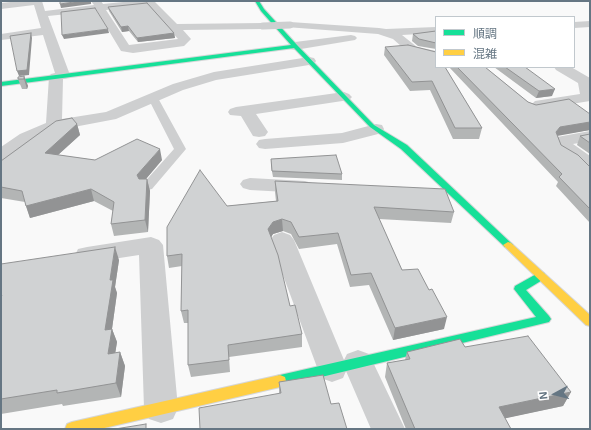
<!DOCTYPE html>
<meta charset="utf-8">
<style>
body{margin:0}
#map{position:relative;width:591px;height:430px;overflow:hidden;background:#f9f9f9;font-family:"Exo 2","Noto Sans JP",sans-serif}
canvas{display:block}
.frame{position:absolute;inset:0;border:2px solid #657683;pointer-events:none}
.legend{position:absolute;left:435px;top:16px;width:140px;height:52px;box-sizing:border-box;background:#fff;border:1px solid #c1c8cd;margin:0;padding:5px 7px;list-style:none;font-size:12px;color:#657683}
.legend li{display:flex;align-items:center;gap:8px;height:20px}
.legend b{width:20px;border:1px solid #c1c8cd}
.north{position:absolute;left:535px;top:374px;width:40px;height:40px;-webkit-text-stroke:3px #fff;paint-order:stroke;rotate:263deg;font-size:11px;font-weight:700;line-height:16px;text-align:center;color:#657683}
.north::after{content:'';display:block;margin:auto;width:14px;height:18px;background:#657683;clip-path:polygon(50% 0,100% 100%,50% 72%,0 100%)}
</style>
<div id="map">
<canvas width="591" height="430"></canvas>
<div class="frame"></div>
<ul class="legend">
<li><b style="height:5px;background:#16e098"></b>順調</li>
<li><b style="height:5px;background:#ffcf43"></b>混雑</li>
</ul>
<div class="north">N</div>
</div>
<script>
const ctx = document.querySelector('canvas').getContext('2d');
ctx.lineJoin = 'round';
const toPath = rows => new Path2D(rows.map(r => 'M' + r).join(''));
function trace(path, color, width, dash) { ctx.strokeStyle = color; ctx.lineWidth = width; ctx.lineCap = dash ? 'butt' : 'round'; ctx.setLineDash(dash || []); ctx.stroke(path); }
function paint(path, color) { ctx.fillStyle = color; ctx.fill(path, 'evenodd'); }
const fast = toPath([
 [255,1,259,1,264,9,297,45,374,125,407,145,511,243,513,245,511,247,505,247,401,149,370,127,294,48,1,86,1,82,291,45,261,11,255,1],
 [540,272,544,273,545,276,544,279,526,290,549,316,551,319,549,322,280,387,275,385,274,381,275,377,280,375,536,317,514,289,515,286,540,272]
]);
const slow = toPath([
 [508,242,511,243,590,315,590,326,586,325,505,247,503,245,508,242],
 [280,375,285,377,286,381,285,385,280,387,100,429,65,429,67,424,72,422,280,375]
]);
trace(fast, '#d5d6d7', 2);
trace(slow, '#d5d6d7', 2);
paint(toPath([
 [153,95,158,98,186,149,152,189,147,190,142,189,141,186,174,149,148,98,153,95]
]), '#cecfd0');
paint(toPath([
 [20,1,42,1,45,11,94,5,91,1,101,1,103,4,133,1,154,1,177,24,263,23,268,26,263,29,183,30,191,39,184,46,133,53,121,51,97,11,48,16,70,75,68,78,63,79,62,119,106,112,173,84,214,72,309,57,314,58,316,61,314,64,309,65,216,80,183,90,116,119,58,130,32,142,8,159,1,161,1,147,20,134,46,123,49,77,51,74,55,73,43,35,1,40,1,34,41,28,34,5,1,9,1,3,20,1],
 [148,5,178,39,129,45,106,10,148,5],
 [590,21,590,27,574,28,574,22,590,21],
 [290,22,379,28,386,29,436,27,436,33,402,35,417,47,436,51,436,59,409,53,393,39,378,34,286,27,285,25,286,23,290,22],
 [351,35,355,36,357,38,355,40,295,50,291,49,289,46,291,43,295,42,351,35],
 [554,67,571,67,590,78,590,101,540,109,535,107,532,104,535,101,580,94,578,83,556,70,554,67],
 [344,92,349,94,352,97,349,100,256,114,268,132,265,136,259,137,253,136,241,116,230,115,228,112,230,109,236,107,344,92],
 [376,124,382,125,384,129,382,133,343,143,265,149,259,148,256,144,259,140,265,139,342,133,376,124],
 [590,131,590,141,573,144,590,156,590,170,583,168,559,152,554,141,557,137,590,131],
 [250,178,305,181,312,183,315,187,312,191,305,193,250,190,243,188,240,184,243,180,250,178],
 [282,232,290,235,294,240,344,360,347,354,358,350,369,354,405,429,371,429,346,371,343,378,332,382,321,378,270,240,274,235,282,232],
 [151,237,159,240,163,245,178,408,173,419,161,423,149,419,144,408,139,255,87,263,78,261,75,255,78,249,87,247,151,237]
]), '#cecfd0');
paint(fast, '#16e098');
paint(slow, '#ffcf43');
trace(toPath([
 [263,26,290,25]
]), '#cecfd0', 7);
paint(toPath([
 [108,7,174,33,175,38,138,42,129,31,122,32,109,11],
 [436,31,436,49,418,46,412,41,413,34],
 [385,47,436,52,482,128,479,139,453,139,430,90,410,91,384,55],
 [449,67,485,67,528,102,536,105,590,114,590,130,557,135,561,145,590,167,590,223,556,186,558,182],
 [494,67,525,67,552,96,536,98],
 [24,76,28,86,27,89,22,89,18,79],
 [77,124,80,135,58,155,95,160,162,160,146,179,147,179,150,191,148,232,114,236,111,224,113,211,94,201,30,218,26,206,25,202,1,198,1,161],
 [590,134,590,154,577,145,580,136],
 [271,159,342,174,342,180,273,177,271,166],
 [275,181,454,212,451,223,379,219,402,270,444,329,393,340,369,285,350,287,337,244,299,249,291,234,283,231,273,234,271,237,290,306,302,334,302,347,229,357,230,372,191,377,188,365,188,323,184,323,181,311,182,266,169,268,167,256,227,206,276,201,275,192],
 [119,260,115,287,117,293,112,329,117,342,115,353,120,352,125,366,121,397,63,406,62,404,1,414,1,264],
 [465,347,571,392,563,406,505,418,511,429,406,429,385,377,387,363,405,360,407,352],
 [279,382,331,404,279,393]
]), '#b3b5b5');
paint(toPath([
 [81,1,91,1,91,4,61,8,60,4],
 [103,1,122,1,104,2],
 [128,26,129,31,122,32,121,27],
 [108,29,109,33,64,39,62,35],
 [31,33,32,38,29,75,19,76,17,71],
 [174,33,175,38,138,42,137,38],
 [24,76,28,86,27,89,24,79],
 [555,89,552,96,536,98,539,91],
 [590,122,590,130,557,136,556,132,560,127],
 [77,124,80,135,48,164,45,153],
 [160,149,162,160,140,186,137,175],
 [147,179,150,191,148,232,145,220],
 [91,189,94,201,30,218,26,206],
 [282,219,283,231,273,234,269,241,268,229,273,222],
 [115,247,119,260,115,287,117,293,110,343,105,330,110,280],
 [447,317,444,329,393,340,395,328],
 [112,329,117,342,113,368,108,354],
 [120,352,125,366,121,397,116,383],
 [571,392,563,406,493,421,499,407]
]), '#929394');
const building = toPath([
 [60,1,81,1,60,4,60,1],
 [147,3,174,33,137,38,128,26,121,27,108,7,147,3],
 [95,8,108,29,62,35,61,12,95,8],
 [436,31,436,43,419,39,413,34,436,31],
 [31,33,27,70,17,71,10,36,31,33],
 [408,45,436,52,436,67,445,67,482,128,455,128,432,81,412,82,385,47,408,45],
 [457,67,485,67,528,102,536,105,569,99,590,114,590,122,560,127,556,132,561,145,578,155,590,167,590,209,559,177,562,174,457,67],
 [505,67,525,67,555,89,539,91,505,67],
 [24,76,24,79,18,79,18,77,24,76],
 [72,118,77,124,45,153,95,160,137,139,160,149,137,175,139,179,147,179,145,220,111,224,114,202,91,189,26,206,22,191,1,187,1,161,56,121,72,118],
 [590,134,590,143,580,136,590,134],
 [336,155,342,174,272,171,271,159,336,155],
 [200,170,227,206,278,201,275,181,445,189,454,212,374,207,402,270,418,269,429,290,432,289,447,317,395,328,371,273,351,275,338,233,299,237,291,222,282,219,273,222,268,229,278,255,290,306,295,305,302,334,228,345,229,360,188,365,188,310,181,311,182,254,167,256,167,227,200,170],
 [115,247,110,280,113,280,105,330,112,329,108,354,120,352,116,383,57,393,57,390,1,399,1,297,2,295,1,295,1,264,115,247],
 [528,336,571,392,499,407,511,429,415,429,387,363,410,359,407,352,460,339,465,347,528,336],
 [323,375,331,404,339,403,347,429,200,429,199,408,281,393,279,382,323,375],
 [146,424,146,429,115,429,146,424]
]);
paint(building, '#d0d2d3');
trace(building, '#929394', 1);
</script>
